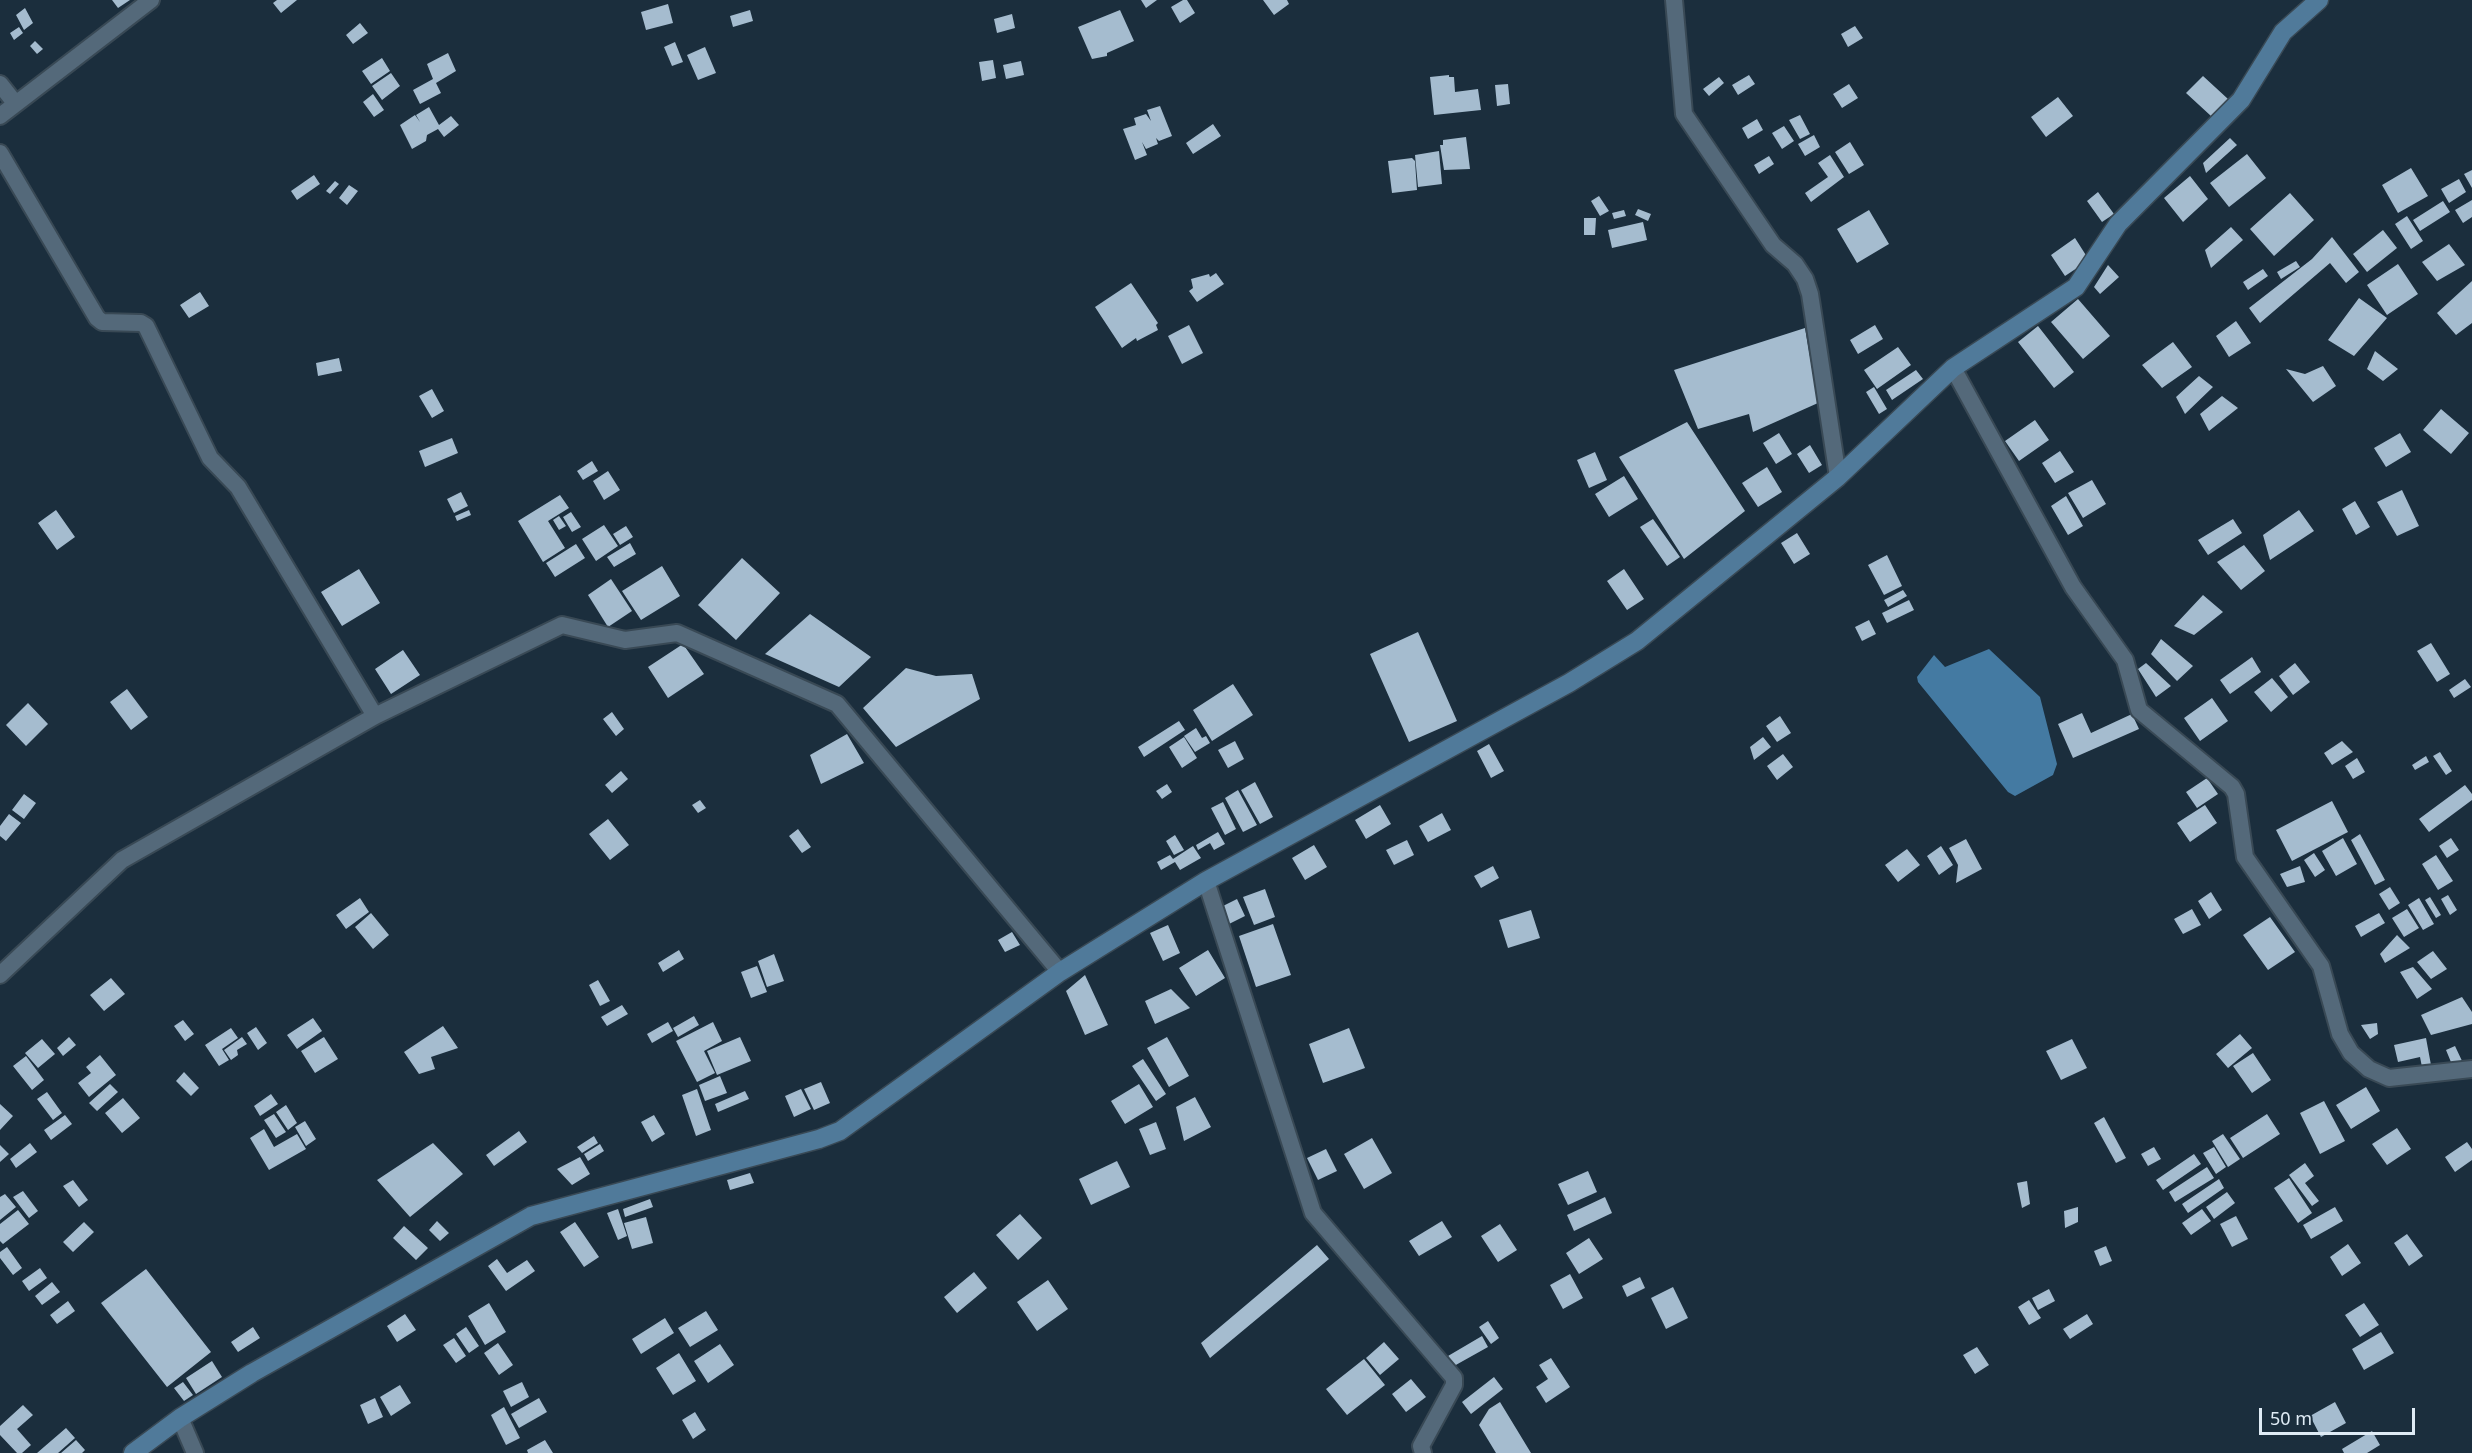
<!DOCTYPE html>
<style>
body{margin:0}
#map{position:relative;width:2472px;height:1453px;overflow:hidden;background:#1b2e3d;font-family:"Noto Sans",sans-serif}
canvas{display:block}
.scale{position:absolute;left:2259px;top:1408px;width:156px;height:27px;box-sizing:border-box;border:3px solid #dfebf5;border-top:0;padding-left:8px;font-size:18px;line-height:21px;white-space:nowrap;color:#dfebf5;-webkit-text-stroke:4px #1b2e3d;paint-order:stroke}
</style>
<div id="map">
<canvas width="2472" height="1453"></canvas>
<div class="scale">50 m</div>
</div>
<script>
const ctx = document.querySelector('canvas').getContext('2d');
ctx.lineJoin = 'round';
function paint(path, color) { ctx.fillStyle = color; ctx.fill(path, 'evenodd'); }
const toPath = rows => new Path2D(rows.map(r => 'M' + r).join(''));
function trace(path, color, width, dash) { ctx.strokeStyle = color; ctx.lineWidth = width; ctx.lineCap = dash ? 'butt' : 'round'; ctx.setLineDash(dash || []); ctx.stroke(path); }
paint(toPath([
 [1989,649,2040,697,2057,764,2053,775,2015,796,2008,792,1918,682,1917,677,1934,655,1945,667]
]), '#447aa2');
paint(toPath([
 [112,0,130,0,118,8],
 [277,0,297,0,281,13,273,3],
 [1141,0,1157,0,1146,8],
 [1183,0,1187,0,1195,13,1180,23,1171,7],
 [1263,0,1287,0,1289,4,1274,15],
 [668,4,673,23,646,30,641,12],
 [25,8,33,23,24,30,16,15],
 [750,10,753,21,733,27,730,16],
 [1120,10,1134,41,1107,53,1107,56,1092,59,1078,27],
 [1012,14,1015,28,997,33,994,19],
 [360,23,368,33,353,44,346,35],
 [1855,26,1863,38,1848,47,1841,34],
 [19,27,23,33,14,40,10,33],
 [35,41,43,49,37,54,30,46],
 [675,42,683,62,672,66,664,47],
 [705,47,716,73,698,80,687,55],
 [448,53,456,71,436,83,441,93,420,104,413,90,433,79,427,64],
 [382,58,390,71,371,84,362,71],
 [993,60,996,78,982,81,979,62],
 [1021,61,1024,75,1006,79,1003,65],
 [391,73,400,86,382,100,372,86],
 [1449,75,1449,77,1454,77,1455,92,1478,89,1481,110,1434,115,1430,77],
 [1749,75,1755,84,1738,95,1732,85],
 [2203,76,2228,99,2211,116,2186,93],
 [1719,77,1724,83,1709,96,1703,89],
 [1508,84,1510,104,1497,106,1495,85],
 [1849,84,1858,98,1842,108,1833,94],
 [373,94,384,110,374,117,363,102],
 [2058,97,2073,116,2046,137,2031,117],
 [1160,106,1172,136,1159,141,1156,138,1158,144,1146,149,1142,142,1147,155,1135,160,1123,129,1136,125,1134,118,1146,114,1151,121,1147,110],
 [429,107,439,125,451,116,459,125,444,137,438,129,427,135,426,141,412,149,400,125,415,115,420,122,416,115],
 [1800,115,1810,134,1800,139,1789,120],
 [1757,119,1763,130,1748,139,1742,128],
 [1213,124,1221,136,1193,154,1186,143],
 [1784,126,1794,141,1782,149,1772,133],
 [1814,135,1820,147,1805,156,1798,144],
 [1466,137,1470,169,1444,170,1440,145,1443,145,1443,140],
 [2230,138,2237,145,2206,173,2203,163],
 [1850,142,1864,165,1849,174,1835,152],
 [1439,151,1442,184,1418,187,1415,155],
 [2247,154,2266,178,2229,207,2210,183],
 [1830,155,1844,177,1811,202,1805,193,1828,177,1818,163],
 [1769,156,1774,164,1759,174,1754,165],
 [1412,158,1415,161,1417,190,1392,193,1388,161],
 [2411,168,2428,196,2398,213,2382,185],
 [2472,170,2472,188,2464,174],
 [314,175,320,184,297,200,291,191],
 [2190,176,2208,199,2183,222,2164,198],
 [2459,179,2466,192,2449,203,2441,189],
 [335,181,339,184,330,194,326,191],
 [349,185,358,191,347,205,339,198],
 [2098,192,2114,214,2102,222,2087,201],
 [2290,193,2314,220,2274,256,2250,229],
 [1599,196,1609,211,1600,216,1591,201],
 [2472,200,2472,217,2463,223,2455,210],
 [2443,201,2450,212,2420,231,2413,220],
 [1638,209,1651,214,1648,221,1635,215],
 [1624,210,1626,216,1614,219,1612,213],
 [1869,210,1889,244,1857,263,1837,229],
 [2407,216,2423,241,2411,249,2395,224],
 [1584,218,1596,218,1595,235,1584,235],
 [1643,222,1647,240,1612,248,1608,230],
 [2231,227,2243,240,2211,268,2205,250],
 [2383,230,2397,248,2367,272,2353,254],
 [2332,237,2359,272,2346,283,2330,263,2260,323,2249,308,2312,259],
 [2075,238,2089,260,2065,276,2051,255],
 [2449,244,2465,265,2437,281,2422,262],
 [2296,261,2300,267,2281,279,2277,272],
 [2398,264,2418,294,2387,315,2367,285],
 [2108,265,2119,277,2100,294,2094,287],
 [2263,269,2268,276,2248,290,2243,282],
 [1216,273,1224,284,1197,302,1189,291,1193,288,1191,279,1209,274,1210,277],
 [2472,281,2472,323,2456,335,2437,313],
 [1131,283,1158,323,1156,325,1158,330,1137,341,1136,338,1122,348,1095,307],
 [200,292,209,306,189,318,180,305],
 [2359,298,2387,318,2354,356,2328,340],
 [2078,299,2110,336,2083,359,2051,322],
 [2236,321,2251,343,2229,357,2216,336],
 [1189,325,1203,353,1182,364,1168,336],
 [1875,325,1883,339,1858,354,1850,340],
 [2038,326,2074,372,2054,388,2018,342],
 [1805,328,1818,403,1753,432,1749,414,1698,429,1674,370],
 [2173,342,2192,367,2162,388,2142,365],
 [1898,347,1911,365,1877,389,1864,370],
 [2375,351,2398,369,2383,381,2367,369],
 [339,358,342,371,318,376,316,363],
 [2323,366,2336,386,2313,402,2286,369,2305,374],
 [1916,370,1923,379,1892,400,1886,390],
 [2199,376,2213,387,2185,414,2176,397],
 [1874,387,1887,409,1879,414,1866,392],
 [432,389,444,411,432,418,419,396],
 [2222,396,2238,408,2209,431,2200,414],
 [2441,409,2469,433,2451,454,2423,430],
 [2035,420,2049,440,2019,461,2005,441],
 [1687,422,1745,511,1684,559,1619,457],
 [1779,433,1792,454,1776,464,1763,443],
 [2400,433,2411,452,2386,467,2374,448],
 [452,438,458,453,425,467,419,451],
 [1810,445,1822,465,1809,473,1797,454],
 [2060,451,2074,472,2055,483,2042,463],
 [1595,452,1607,480,1589,488,1577,460],
 [592,461,598,471,583,480,577,471],
 [1767,467,1782,492,1758,507,1742,483],
 [608,471,620,490,604,500,593,481],
 [1624,476,1638,499,1609,517,1595,494],
 [2092,480,2106,504,2083,518,2068,493],
 [2402,490,2419,526,2397,536,2377,502],
 [461,492,468,506,454,513,447,499],
 [560,495,569,508,548,521,565,548,543,562,518,521],
 [2066,496,2083,526,2068,535,2051,506],
 [2355,501,2370,527,2356,535,2342,509],
 [56,510,75,537,57,550,38,523],
 [469,510,471,515,457,521,455,516],
 [2299,510,2314,531,2270,560,2263,535],
 [571,512,581,527,572,532,563,517],
 [559,516,566,526,559,530,553,520],
 [1653,519,1680,557,1667,566,1640,527],
 [2233,519,2242,533,2208,555,2198,540],
 [604,525,618,546,596,561,582,539,593,532,600,541,593,532],
 [626,526,633,537,620,545,613,534],
 [1797,533,1810,554,1794,564,1781,543],
 [630,543,636,554,614,567,607,557],
 [576,544,585,558,555,577,546,563],
 [2244,545,2265,571,2241,590,2217,562],
 [1887,555,1902,586,1884,595,1868,565],
 [742,558,780,593,736,640,698,605],
 [662,566,680,596,641,620,622,591],
 [359,569,380,603,342,626,321,592],
 [1624,569,1644,599,1627,610,1607,581],
 [611,579,632,611,608,627,588,595],
 [1903,590,1907,596,1888,607,1884,600],
 [2203,595,2223,612,2194,635,2174,626],
 [1909,600,1914,610,1887,623,1882,613],
 [810,614,871,657,839,687,765,654],
 [1869,620,1876,634,1862,641,1855,627],
 [1418,632,1457,721,1409,742,1370,654],
 [2161,639,2193,666,2177,681,2151,654],
 [2431,643,2450,674,2437,682,2417,651],
 [683,644,704,674,668,698,648,667],
 [403,650,420,675,391,694,375,669],
 [2252,657,2261,672,2230,694,2220,680],
 [2146,663,2171,686,2156,697,2138,669],
 [2295,663,2310,682,2293,695,2279,676],
 [906,668,936,676,972,674,980,699,896,747,863,708],
 [2272,678,2288,697,2271,712,2254,692],
 [2465,679,2471,687,2454,698,2449,690],
 [1233,684,1253,715,1212,741,1193,710],
 [127,689,148,717,131,730,110,702],
 [2212,698,2228,721,2200,741,2184,718],
 [28,703,48,724,26,746,6,725],
 [612,712,624,729,616,736,603,719],
 [2082,713,2091,733,2132,714,2139,729,2073,758,2058,724],
 [1780,716,1791,733,1777,742,1766,726],
 [1179,721,1185,730,1144,757,1138,747],
 [1196,728,1202,738,1206,736,1210,743,1195,752,1184,736],
 [847,734,864,763,821,784,810,755],
 [1184,737,1197,758,1182,768,1169,747],
 [1763,737,1771,747,1754,760,1750,747],
 [1235,741,1244,759,1228,768,1218,750],
 [2342,741,2353,752,2332,765,2324,753],
 [1489,744,1504,771,1491,778,1477,751],
 [2440,752,2452,771,2446,775,2433,756],
 [1783,754,1793,767,1777,780,1767,766],
 [2426,756,2429,762,2415,770,2412,765],
 [2357,758,2365,772,2353,779,2345,766],
 [621,771,628,779,612,793,605,785],
 [2207,778,2218,794,2197,808,2186,792],
 [1255,782,1273,817,1260,824,1241,790],
 [1167,784,1172,792,1162,799,1156,791],
 [2465,785,2472,794,2472,800,2429,832,2419,819],
 [1238,790,1257,825,1243,832,1225,798],
 [24,794,36,803,24,819,12,810],
 [700,800,706,808,698,813,692,805],
 [2332,801,2348,832,2292,861,2276,830],
 [1223,802,1236,829,1225,835,1211,808],
 [1380,805,1391,824,1366,839,1355,820],
 [2205,805,2217,823,2190,842,2177,823],
 [1442,813,1451,830,1428,842,1419,826],
 [9,814,21,823,6,841,0,836,0,826],
 [608,819,629,845,610,860,589,834],
 [798,829,811,847,802,853,789,836],
 [1218,832,1225,844,1214,850,1210,843,1198,850,1196,845],
 [2360,834,2385,880,2375,885,2351,840],
 [1175,835,1184,850,1174,855,1166,841],
 [2343,838,2357,864,2336,876,2322,851],
 [2451,838,2459,850,2447,858,2439,846],
 [1966,839,1982,869,1956,883,1958,865,1949,848],
 [1407,840,1414,855,1394,865,1386,850],
 [1314,845,1327,867,1305,880,1292,858],
 [1193,846,1201,858,1180,870,1175,862,1161,870,1157,862,1170,855,1173,859],
 [1941,846,1953,865,1939,875,1927,856],
 [1907,849,1920,865,1898,882,1885,865],
 [2314,853,2325,870,2315,877,2304,860],
 [2436,855,2453,881,2438,890,2422,864],
 [1493,866,1499,878,1481,888,1474,876],
 [2300,866,2305,882,2287,887,2280,874],
 [2390,887,2400,903,2389,910,2379,894],
 [1265,889,1275,917,1254,925,1243,897],
 [2211,892,2222,910,2209,919,2198,901],
 [2448,895,2457,910,2450,915,2441,899],
 [2430,897,2441,915,2436,918,2425,900],
 [360,898,369,912,346,929,336,915],
 [2419,898,2434,924,2423,930,2408,905],
 [1237,899,1245,916,1229,924,1221,907],
 [2192,909,2201,925,2183,934,2174,919],
 [2407,909,2419,928,2404,937,2392,918],
 [1531,910,1540,938,1508,948,1499,920],
 [371,913,389,935,373,949,355,927],
 [2379,913,2385,923,2361,937,2355,926],
 [2270,917,2295,952,2268,970,2243,935],
 [1273,924,1291,975,1256,987,1239,936],
 [1168,925,1180,953,1163,961,1150,933],
 [1012,932,1020,945,1005,952,998,940],
 [2397,935,2410,948,2385,963,2380,954],
 [679,950,684,959,663,972,658,963],
 [1208,950,1225,978,1196,996,1179,968],
 [2433,951,2447,969,2431,979,2417,962],
 [774,954,784,981,767,987,758,961],
 [757,966,767,992,751,998,741,972],
 [2413,967,2432,989,2417,999,2400,972],
 [1085,975,1108,1025,1085,1035,1066,991],
 [111,978,125,994,104,1011,90,995],
 [598,980,610,1001,600,1006,589,985],
 [1171,989,1190,1008,1155,1024,1145,1001],
 [2462,997,2472,1012,2472,1024,2431,1035,2421,1015],
 [622,1005,628,1014,607,1026,601,1017],
 [694,1016,699,1025,678,1037,673,1028],
 [313,1018,322,1031,297,1049,287,1035],
 [183,1020,194,1034,185,1041,174,1026],
 [668,1022,673,1031,652,1043,647,1034],
 [713,1022,722,1041,704,1051,715,1073,697,1082,676,1041],
 [2377,1023,2378,1034,2370,1039,2361,1025],
 [443,1026,458,1048,431,1057,435,1069,419,1074,404,1052],
 [256,1027,267,1043,258,1050,247,1033],
 [231,1028,238,1038,222,1049,229,1060,219,1066,205,1045],
 [1349,1028,1365,1068,1323,1083,1309,1044],
 [2240,1034,2252,1048,2228,1068,2216,1054],
 [69,1037,76,1045,63,1056,57,1048],
 [242,1037,247,1044,237,1050,238,1055,231,1060,224,1050],
 [324,1037,338,1059,315,1073,301,1051],
 [740,1037,751,1061,717,1075,707,1051],
 [1167,1037,1189,1076,1169,1087,1147,1048],
 [2426,1038,2431,1065,2422,1067,2420,1057,2398,1062,2394,1045],
 [42,1039,55,1054,38,1068,25,1053],
 [2072,1039,2087,1068,2061,1080,2046,1051],
 [2455,1046,2463,1063,2453,1067,2446,1050],
 [2253,1053,2271,1080,2252,1093,2233,1066],
 [100,1055,116,1075,89,1097,78,1083,91,1073,86,1067],
 [26,1056,44,1080,32,1090,13,1066],
 [1143,1059,1166,1094,1156,1101,1132,1066],
 [184,1072,199,1088,191,1096,176,1081],
 [720,1076,727,1093,705,1101,699,1085],
 [821,1082,830,1103,814,1110,804,1089],
 [110,1084,118,1092,97,1111,89,1103],
 [1139,1084,1153,1107,1125,1124,1111,1101],
 [2366,1087,2380,1111,2351,1129,2336,1105],
 [697,1089,711,1130,696,1136,682,1095],
 [801,1089,811,1109,794,1117,785,1096],
 [745,1091,749,1099,718,1112,715,1104],
 [47,1092,62,1113,53,1120,37,1099],
 [271,1094,278,1104,260,1116,254,1106],
 [1195,1097,1211,1127,1184,1141,1176,1107],
 [123,1098,140,1118,122,1133,105,1113],
 [2324,1101,2345,1141,2320,1154,2300,1113],
 [0,1104,13,1116,0,1130],
 [286,1105,297,1123,288,1130,276,1112],
 [274,1114,286,1132,276,1138,264,1120],
 [2267,1114,2280,1134,2243,1158,2230,1138],
 [65,1115,72,1124,51,1140,44,1130],
 [654,1115,665,1134,652,1142,641,1122],
 [2104,1117,2126,1158,2116,1163,2094,1123],
 [305,1121,316,1139,306,1146,295,1127],
 [1156,1122,1166,1149,1150,1155,1139,1129],
 [2397,1128,2411,1149,2387,1165,2372,1144],
 [264,1129,274,1147,297,1134,306,1149,269,1170,250,1138],
 [519,1131,527,1142,494,1166,486,1155],
 [2223,1134,2240,1159,2228,1167,2212,1141],
 [594,1136,598,1143,582,1153,577,1147],
 [1372,1138,1392,1173,1364,1189,1344,1154],
 [2467,1142,2472,1149,2472,1160,2455,1172,2445,1157],
 [30,1143,37,1152,16,1168,10,1159],
 [433,1143,463,1174,410,1217,377,1180],
 [600,1144,604,1151,588,1161,584,1154],
 [0,1145,9,1154,0,1162],
 [2154,1147,2161,1159,2148,1166,2141,1154],
 [2214,1147,2226,1167,2216,1174,2203,1153],
 [1326,1149,1337,1171,1318,1180,1307,1158],
 [2194,1154,2201,1164,2163,1190,2156,1180],
 [580,1157,590,1174,572,1185,557,1169],
 [1117,1161,1130,1187,1091,1205,1079,1179],
 [2305,1163,2314,1176,2305,1183,2319,1201,2312,1206,2289,1175],
 [2207,1167,2214,1178,2175,1202,2169,1192],
 [1588,1171,1597,1192,1568,1205,1558,1184],
 [750,1173,754,1183,730,1190,727,1180],
 [2289,1178,2312,1213,2298,1223,2274,1188],
 [2219,1179,2224,1188,2188,1213,2182,1204],
 [73,1180,88,1200,79,1207,63,1186],
 [2027,1181,2030,1204,2022,1208,2017,1183],
 [23,1191,38,1211,29,1218,13,1197],
 [2227,1192,2235,1203,2214,1219,2206,1207],
 [5,1194,16,1207,0,1220,0,1197],
 [1605,1197,1612,1213,1574,1231,1567,1215],
 [650,1199,653,1207,625,1217,623,1209],
 [2078,1207,2078,1222,2065,1228,2064,1211],
 [2335,1207,2343,1221,2311,1239,2303,1225],
 [618,1209,627,1236,618,1240,607,1213],
 [2202,1209,2211,1221,2191,1235,2182,1223],
 [18,1210,29,1224,3,1244,0,1241,0,1224],
 [1020,1214,1042,1238,1018,1260,996,1235],
 [2236,1216,2248,1239,2232,1247,2220,1224],
 [646,1217,653,1243,632,1249,624,1223],
 [437,1221,449,1233,440,1241,429,1230],
 [1442,1221,1452,1237,1419,1256,1409,1241],
 [84,1222,94,1232,73,1252,63,1242],
 [575,1222,599,1257,584,1267,560,1232],
 [1500,1224,1517,1250,1498,1262,1481,1236],
 [404,1226,428,1248,416,1260,393,1238],
 [2407,1234,2423,1256,2409,1266,2394,1243],
 [1589,1238,1603,1259,1579,1274,1566,1253],
 [2348,1244,2361,1263,2342,1276,2330,1257],
 [1317,1245,1329,1259,1210,1358,1201,1343],
 [2106,1246,2112,1261,2100,1266,2094,1251],
 [7,1247,22,1268,13,1275,0,1258,0,1252],
 [497,1259,507,1273,527,1260,535,1271,506,1291,488,1266],
 [40,1268,47,1278,29,1291,22,1281],
 [146,1269,211,1352,167,1387,101,1303],
 [974,1272,987,1288,957,1313,944,1297],
 [1570,1274,1583,1298,1563,1309,1550,1285],
 [1640,1277,1645,1288,1627,1297,1622,1286],
 [1048,1280,1068,1309,1037,1331,1017,1302],
 [52,1282,60,1292,42,1305,35,1296],
 [1673,1287,1688,1318,1666,1329,1651,1298],
 [2049,1289,2055,1301,2038,1310,2032,1298],
 [2029,1300,2041,1318,2029,1325,2018,1307],
 [68,1301,75,1311,57,1324,50,1315],
 [489,1303,506,1332,485,1345,468,1316],
 [2364,1303,2379,1325,2360,1337,2345,1315],
 [706,1311,718,1330,690,1347,678,1328],
 [405,1314,416,1330,397,1342,387,1326],
 [2087,1314,2093,1324,2070,1339,2063,1329],
 [665,1318,674,1333,641,1354,632,1339],
 [1488,1321,1499,1338,1491,1344,1479,1327],
 [253,1327,260,1338,238,1352,231,1342],
 [466,1327,479,1346,469,1353,456,1334],
 [2381,1332,2394,1353,2364,1370,2352,1349],
 [1482,1336,1488,1347,1454,1366,1448,1356],
 [454,1338,466,1356,456,1363,443,1345],
 [1384,1342,1399,1359,1380,1375,1366,1358],
 [498,1343,513,1365,499,1375,484,1353],
 [720,1344,734,1365,708,1383,694,1361],
 [1977,1347,1989,1365,1975,1374,1963,1355],
 [679,1353,696,1381,673,1395,656,1368],
 [1551,1358,1570,1387,1546,1403,1536,1387,1548,1379,1539,1365],
 [1364,1359,1385,1385,1347,1415,1326,1389],
 [212,1361,222,1377,196,1394,186,1378],
 [1494,1377,1503,1389,1471,1414,1462,1402],
 [1411,1379,1426,1397,1406,1412,1392,1394],
 [183,1382,193,1395,184,1401,174,1388],
 [522,1382,529,1397,511,1407,503,1391],
 [400,1385,411,1403,391,1416,380,1397],
 [375,1398,383,1417,368,1424,360,1405],
 [539,1398,547,1412,519,1428,511,1414],
 [1500,1402,1531,1453,1496,1453,1479,1425,1489,1409],
 [2335,1402,2346,1423,2321,1437,2310,1416],
 [23,1405,33,1415,17,1429,31,1445,22,1453,17,1453,0,1435,0,1426],
 [504,1407,520,1438,506,1445,491,1415],
 [695,1412,706,1430,693,1439,682,1420],
 [66,1428,75,1438,58,1453,37,1453],
 [2372,1431,2380,1445,2367,1453,2344,1453,2342,1449],
 [76,1440,85,1450,82,1453,61,1453],
 [545,1440,553,1453,528,1453,527,1450]
]), '#a5bccf');
const street = toPath([
 [1674,0,1684,114,1773,245,1795,264,1805,279,1810,294,1838,477],
 [0,84,15,103],
 [0,116,151,0],
 [0,153,97,318,102,322,141,323,146,326,210,458,238,487,375,716],
 [1953,368,2073,587,2125,660,2139,710,2232,787,2236,794,2245,857,2321,966,2340,1034,2351,1053,2369,1069,2389,1078,2472,1069],
 [1206,881,1313,1213,1454,1378,1454,1385,1421,1446,1423,1453],
 [0,975,122,860,375,716,562,625,625,640,677,633,837,704,1060,972],
 [180,1418,195,1453]
]);
const secondary = toPath([
 [133,1453,180,1418,252,1373,531,1216,819,1139,840,1131,1060,972,1206,881,1569,683,1637,641,1838,477,1953,368,2076,287,2118,224,2241,100,2283,32,2319,0]
]);
trace(street, '#394955', 20);
trace(secondary, '#394955', 21);
trace(street, '#54697a', 16);
trace(secondary, '#507a9a', 18);
</script>
